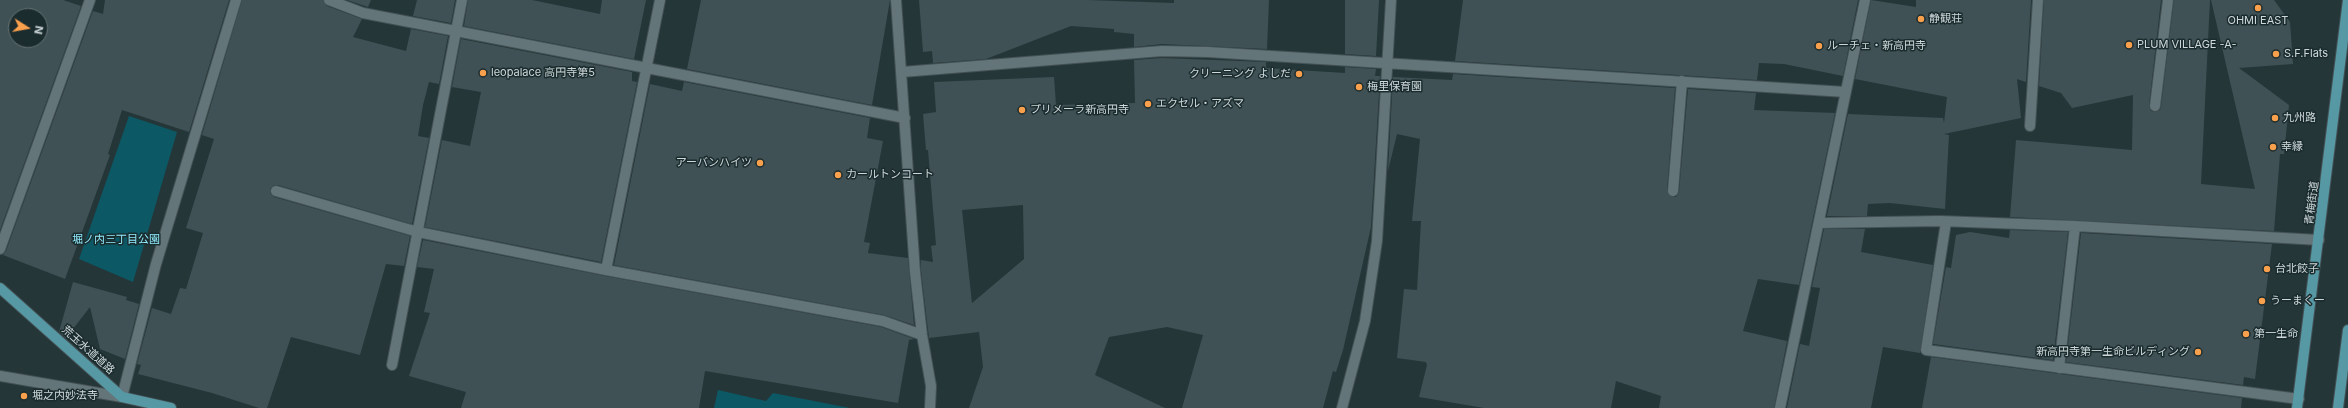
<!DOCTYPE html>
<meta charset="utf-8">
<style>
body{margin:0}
#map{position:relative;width:2348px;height:408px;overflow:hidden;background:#253639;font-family:Inter,sans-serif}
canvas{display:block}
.north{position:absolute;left:8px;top:8px;width:40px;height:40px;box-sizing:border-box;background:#1b2c2f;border:1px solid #637173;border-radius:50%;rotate:101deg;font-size:11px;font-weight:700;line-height:16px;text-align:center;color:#ced8da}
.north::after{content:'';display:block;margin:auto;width:14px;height:18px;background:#f9a04c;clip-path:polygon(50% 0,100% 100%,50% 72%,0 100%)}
</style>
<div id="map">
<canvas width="2348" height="408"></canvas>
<div class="north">N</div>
</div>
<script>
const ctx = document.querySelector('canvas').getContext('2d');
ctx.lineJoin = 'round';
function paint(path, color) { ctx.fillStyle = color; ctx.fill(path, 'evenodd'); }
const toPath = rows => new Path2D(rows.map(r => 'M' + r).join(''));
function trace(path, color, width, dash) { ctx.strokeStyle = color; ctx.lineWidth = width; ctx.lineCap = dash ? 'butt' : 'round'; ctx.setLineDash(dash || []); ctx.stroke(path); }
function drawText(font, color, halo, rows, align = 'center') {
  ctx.font = font + ' Inter,"Noto Sans JP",sans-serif'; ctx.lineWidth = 3; ctx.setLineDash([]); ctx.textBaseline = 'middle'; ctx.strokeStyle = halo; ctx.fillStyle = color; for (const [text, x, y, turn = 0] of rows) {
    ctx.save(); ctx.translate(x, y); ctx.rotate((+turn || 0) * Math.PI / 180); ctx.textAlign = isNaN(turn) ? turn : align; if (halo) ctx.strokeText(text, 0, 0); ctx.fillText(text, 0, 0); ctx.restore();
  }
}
paint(toPath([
 [129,116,177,132,133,282,79,259],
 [718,390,766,401,773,393,850,408,714,408]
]), '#0c5864');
paint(toPath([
 [0,0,63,0,81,6,0,230],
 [16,16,40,16,40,40,16,40],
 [105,0,229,0,189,132,122,110,108,154,110,155,65,279,3,255,6,251,93,11,103,14],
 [242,0,323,0,327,6,362,19,353,37,406,51,411,29,448,36,439,84,429,82,423,105,418,136,429,138,412,224,278,185,274,185,270,189,270,193,274,197,410,236,404,266,386,264,360,355,291,337,267,408,259,408,212,393,138,374,141,365,137,364,152,308,171,314,180,288,186,289,203,233,186,228,214,139,202,135],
 [347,0,371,0,368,7],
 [417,0,455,0,451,23,413,16],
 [468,0,532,0,600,14,602,0,646,0,634,59,464,26],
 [701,0,890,0,872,105,687,69],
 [919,0,1087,0,1174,3,1174,0,1269,0,1267,49,1162,44,1134,47,1134,34,1114,32,1114,29,1071,26,986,59,933,63,932,51,923,52],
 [1345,0,1379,0,1376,56,1345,54],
 [1463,0,1858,0,1843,76,1784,64,1759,63,1757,80,1455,61],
 [1871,0,1916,7,1916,0,2031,0,2026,82,2017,79,2021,118,1944,134,1949,135,1945,209,1890,203,1868,204,1867,216,1827,216,1848,114,1943,118,1944,123,1947,97,1855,79],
 [2044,0,2161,0,2149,105,2151,111,2155,112,2160,110,2161,107,2174,0,2210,0,2201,184,2255,189,2211,0,2274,0,2290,22,2293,64,2239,68,2289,105,2284,154,2280,154,2274,231,2010,217,2016,140,2132,150,2133,95,2072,108,2061,93,2039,86],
 [461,39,632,72,632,81,637,82,601,262,425,227,442,140,470,146,481,92,452,87],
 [1162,58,1266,62,1266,68,1345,73,1345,67,1376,69,1375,76,1380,76,1371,227,1343,350,1336,372,1333,371,1323,408,1182,408,1203,335,1167,327,1109,337,1095,375,1165,408,969,408,983,367,979,332,929,338,921,271,921,260,933,262,931,246,936,245,928,150,926,150,923,114,936,112,934,82,1054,77,1056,105,1135,103,1134,60],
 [1023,205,1024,259,972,303,962,210],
 [1453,74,1675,88,1667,190,1672,197,1676,197,1679,192,1688,89,1756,93,1754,110,1835,113,1799,285,1758,279,1743,331,1787,341,1774,408,1659,408,1661,396,1616,381,1611,408,1484,408,1419,397,1427,365,1426,362,1397,358,1404,289,1417,290,1421,221,1412,221,1420,139,1397,134,1388,171,1393,77,1452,80],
 [684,82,870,118,867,138,883,141,864,242,870,243,868,253,908,258,914,325,884,315,614,265,650,84,682,91],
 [1824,229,1865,229,1861,252,1933,265,1920,353,1883,347,1871,408,1787,408,1800,344,1809,346,1820,288,1812,287],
 [2010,230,2068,232,2053,360,1933,344,1946,267,1951,268,1956,235,1970,232,2009,238],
 [2081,233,2272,244,2255,379,2244,377,2243,385,2066,362],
 [423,240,605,276,881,327,914,339,909,340,898,403,705,371,699,408,461,408,466,392,409,376,430,313,424,312,434,269,417,267],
 [73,282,127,297,126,300,139,304,125,359,100,349,90,307,66,338,59,332],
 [1931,357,2242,398,2241,408,1922,408]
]), '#3f5154');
const minor = toPath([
 [329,0,363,13,905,118],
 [896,0,915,272,922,335,931,386,930,408],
 [902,72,1162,51,1208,52,1846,92],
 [2155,106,2168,0],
 [2030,126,2038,0],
 [276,191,418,232,606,270,883,321,922,335],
 [1673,191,1682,81],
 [1946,222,1926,350,2299,399],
 [1819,223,1940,221,2075,226,2319,240],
 [0,249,90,0],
 [606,270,660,0],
 [392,365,462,0],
 [2059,368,2075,226],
 [0,376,122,397,156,264,236,0],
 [1342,408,1365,321,1377,241,1391,0],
 [1780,408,1865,0]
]);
const major = toPath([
 [0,288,122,397,171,408],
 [2297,408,2348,0],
 [2338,408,2348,330]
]);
trace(minor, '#435154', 12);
trace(major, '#435154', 12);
trace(minor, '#637579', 10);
trace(major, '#5698a4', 10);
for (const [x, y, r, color] of [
 [2258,8,4,"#f9a04c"],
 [1921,19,4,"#f9a04c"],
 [2129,45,4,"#f9a04c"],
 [1819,46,4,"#f9a04c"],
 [2276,54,4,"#f9a04c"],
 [483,73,4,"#f9a04c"],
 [1299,74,4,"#f9a04c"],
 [1359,87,4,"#f9a04c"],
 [1148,104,4,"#f9a04c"],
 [1022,110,4,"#f9a04c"],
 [2275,118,4,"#f9a04c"],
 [2273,147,4,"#f9a04c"],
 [760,163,4,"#f9a04c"],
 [838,175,4,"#f9a04c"],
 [2267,269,4,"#f9a04c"],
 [2262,301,4,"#f9a04c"],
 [2246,334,4,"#f9a04c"],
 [2198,352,4,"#f9a04c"],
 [24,396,4,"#f9a04c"]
]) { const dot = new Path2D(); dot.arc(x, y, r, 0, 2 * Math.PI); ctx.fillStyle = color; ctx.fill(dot); trace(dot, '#1b2c2f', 1.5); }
drawText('11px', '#ced8da', '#1b2c2f', [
 ["静観荘",1929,19],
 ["OHMI EAST",2258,21,"center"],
 ["PLUM VILLAGE -A-",2137,45],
 ["ルーチェ・新高円寺",1827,46],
 ["S.F.Flats",2284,54],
 ["leopalace 高円寺第5",491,73],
 ["クリーニング よしだ",1291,74,"right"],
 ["梅里保育園",1367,87],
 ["エクセル・アズマ",1156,104],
 ["プリメーラ新高円寺",1030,110],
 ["九州路",2283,118],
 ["幸縁",2281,147],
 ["アーバンハイツ",752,163,"right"],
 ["カールトンコート",846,175],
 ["台北餃子",2275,269],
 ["うーまくー",2270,301],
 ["第一生命",2254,334],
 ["新高円寺第一生命ビルディング",2190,352,"right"],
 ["堀之内妙法寺",32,396]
], 'left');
drawText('11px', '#ced8da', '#1b2c2f', [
 ["青梅街道",2312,203,-83],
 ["荒玉水道道路",88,350,42]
]);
drawText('11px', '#90eafb', '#1b2c2f', [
 ["堀ノ内三丁目公園",116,240]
]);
</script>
